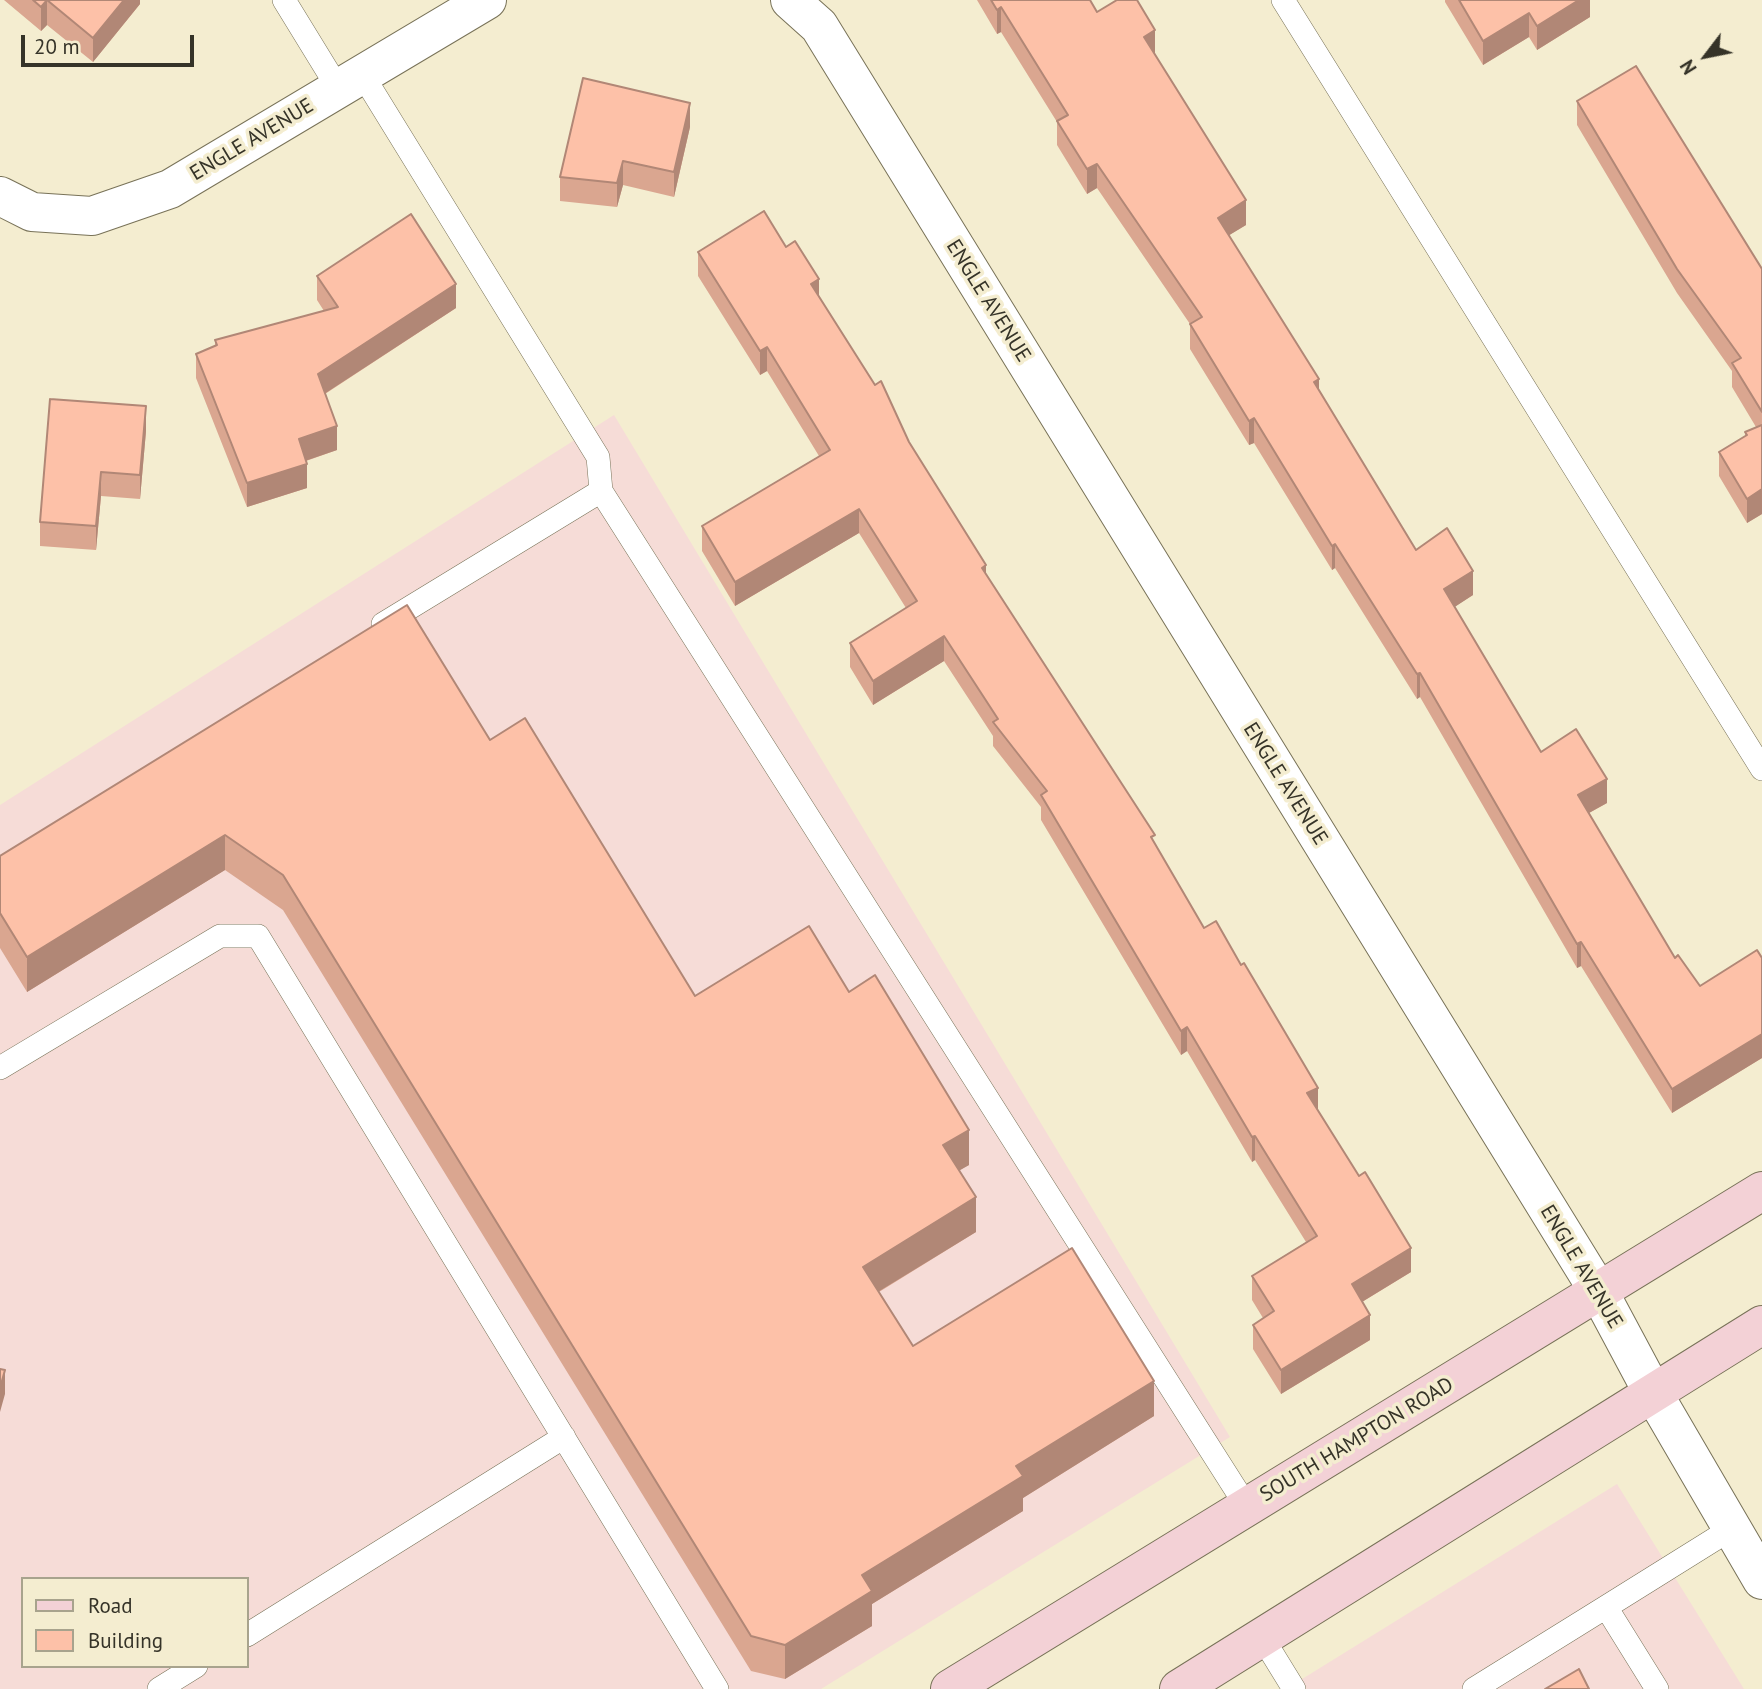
<!DOCTYPE html>
<style>
body{margin:0}
#map{position:relative;width:1762px;height:1689px;overflow:hidden;background:#f4edd0;font-family:"PT Sans",sans-serif}
canvas{display:block}
.legend{position:absolute;left:21px;top:1577px;width:228px;height:91px;box-sizing:border-box;background:#f4edd0;border:2px solid #a8a38d;margin:0;padding:9px 12px;list-style:none;font-size:21px;color:#353328}
.legend li{display:flex;align-items:center;gap:14px;height:35px}
.legend b{width:35px;border:2px solid #a8a38d}
.north{position:absolute;left:1671px;top:21px;width:70px;height:70px;-webkit-text-stroke:5px #f4edd0;paint-order:stroke;rotate:238deg;font-size:19px;font-weight:700;line-height:28px;text-align:center;color:#353328}
.north::after{content:'';display:block;margin:auto;width:24px;height:32px;background:#353328;clip-path:polygon(50% 0,100% 100%,50% 72%,0 100%)}
.scale{position:absolute;left:21px;top:35px;width:173px;height:32px;box-sizing:border-box;border:4px solid #353328;border-top:0;padding-left:9px;font-size:21px;line-height:24px;white-space:nowrap;color:#353328;-webkit-text-stroke:5px #f4edd0;paint-order:stroke}
</style>
<div id="map">
<canvas width="1762" height="1689"></canvas>
<ul class="legend">
<li><b style="height:9px;background:#f3d1d6"></b>Road</li>
<li><b style="height:19px;background:#fdc1a8"></b>Building</li>
</ul>
<div class="north">N</div>
<div class="scale">20 m</div>
</div>
<script>
const ctx = document.querySelector('canvas').getContext('2d');
ctx.lineJoin = 'round';
function paint(path, color) { ctx.fillStyle = color; ctx.fill(path, 'evenodd'); }
const toPath = rows => new Path2D(rows.map(r => 'M' + r).join(''));
function trace(path, color, width, dash) { ctx.strokeStyle = color; ctx.lineWidth = width; ctx.lineCap = dash ? 'butt' : 'round'; ctx.setLineDash(dash || []); ctx.stroke(path); }
function drawText(font, color, halo, rows, align = 'center') {
  ctx.font = font + ' "PT Sans",sans-serif'; ctx.lineWidth = 7; ctx.setLineDash([]); ctx.textBaseline = 'middle'; ctx.strokeStyle = halo; ctx.fillStyle = color; for (const [text, x, y, turn = 0] of rows) {
    ctx.save(); ctx.translate(x, y); ctx.rotate((+turn || 0) * Math.PI / 180); ctx.textAlign = isNaN(turn) ? turn : align; if (halo) ctx.strokeText(text, 0, 0); ctx.fillText(text, 0, 0); ctx.restore();
  }
}
paint(toPath([
 [614,415,1230,1437,821,1689,0,1689,0,805],
 [23,1579,247,1579,247,1666,23,1666],
 [1617,1484,1744,1689,1286,1689]
]), '#f6dcd7');
const service = toPath([
 [284,0,338,88],
 [1283,0,1762,769],
 [362,74,598,457,601,491],
 [383,624,601,491,1247,1507],
 [0,1068,220,936,258,936,717,1689],
 [247,1635,564,1437],
 [1262,1637,1294,1689],
 [159,1689,196,1666],
 [1474,1689,1606,1607],
 [1657,1689,1606,1607,1731,1529]
]);
const minor = toPath([
 [790,0,819,26,1599,1292,1653,1393,1762,1580],
 [0,196,32,212,92,216,170,189,487,0]
]);
const secondary = toPath([
 [950,1689,1762,1191],
 [1179,1689,1762,1325]
]);
trace(service, '#787258', 24);
trace(minor, '#787258', 40);
trace(secondary, '#787258', 40);
trace(service, '#fff', 23);
trace(minor, '#fff', 38);
trace(secondary, '#f3d1d6', 38);
paint(toPath([
 [4,0,140,0,140,4,93,62,47,25,41,31],
 [977,0,1090,0,1097,12,1155,54,1246,225,1229,235,1319,390,1416,550,1473,595,1454,607,1541,752,1607,803,1589,813,1675,958,1700,986,1762,958,1762,1058,1672,1113,1581,966,1577,968,1420,697,1417,699,1335,568,1332,570,1254,443,1249,445,1190,349,1190,324,1097,188,1087,194,1057,145,1057,122,1001,32,997,34],
 [1445,0,1590,0,1590,17,1537,50,1529,37,1483,65,1445,2],
 [1577,101,1762,269,1762,514,1747,523,1719,476,1719,452,1745,437,1745,432,1756,427,1732,387,1732,371,1677,293,1577,125],
 [690,127,674,197,623,185,617,207,560,201,560,177],
 [698,252,819,297,909,442,986,576,1155,844,1204,928,1318,1110,1411,1272,1362,1302,1370,1340,1281,1394,1253,1349,1253,1325,1263,1318,1252,1300,1252,1276,1306,1242,1255,1160,1252,1162,1187,1051,1181,1055,1041,820,1041,807,993,746,993,736,944,661,873,705,850,667,850,643,906,608,859,533,735,606,702,551,702,526,819,456,767,371,760,375,698,276],
 [317,276,456,308,325,394,337,450,306,461,307,488,247,507,196,378,196,354,215,346,215,340,324,311,317,300],
 [146,431,140,499,101,496,96,550,40,546,40,522],
 [490,740,695,996,849,992,969,1165,959,1170,976,1232,879,1292,913,1346,1154,1416,1023,1498,1023,1511,872,1604,872,1626,785,1679,751,1671,283,910,225,870,27,992,0,948,0,856]
]), '#daa690');
paint(toPath([
 [47,0,47,25,41,31,41,7],
 [124,0,140,0,140,4,93,62,93,38],
 [1579,0,1590,0,1590,17,1537,50,1537,26],
 [1001,7,1001,32,997,34,997,10],
 [1529,13,1529,37,1483,65,1483,41],
 [1155,30,1155,54,1144,61,1144,37],
 [690,103,690,127,674,197,674,172],
 [623,161,623,185,617,207,617,183],
 [1097,164,1097,188,1087,194,1087,169],
 [1246,200,1246,225,1218,242,1218,218],
 [819,279,819,303,811,284],
 [456,284,456,308,318,398,318,374],
 [767,347,767,371,760,375,760,351],
 [1319,379,1319,403,1314,382],
 [146,406,146,431,140,499,140,475],
 [1254,418,1254,443,1249,445,1249,421],
 [337,426,337,450,299,463,299,439],
 [307,464,307,488,247,507,247,483],
 [101,472,101,496,96,550,96,526],
 [1762,489,1762,514,1747,523,1747,499],
 [859,509,859,533,735,606,735,582],
 [1335,544,1335,568,1332,570,1332,546],
 [986,565,986,590,982,568],
 [1473,571,1473,595,1444,614,1444,589],
 [944,636,944,661,873,705,873,681],
 [1420,673,1420,697,1417,699,1417,674],
 [1607,779,1607,803,1578,819,1578,795],
 [225,835,225,870,27,992,27,957],
 [1581,942,1581,966,1577,968,1577,944],
 [1187,1027,1187,1051,1181,1055,1181,1031],
 [1762,1034,1762,1058,1672,1113,1672,1089],
 [1318,1088,1318,1112,1307,1093],
 [969,1130,969,1165,943,1180,943,1145],
 [1255,1136,1255,1160,1252,1162,1252,1137],
 [976,1197,976,1232,863,1301,863,1267],
 [1411,1248,1411,1272,1352,1308,1352,1284],
 [1370,1315,1370,1340,1281,1394,1281,1370],
 [5,1370,5,1394,0,1412,0,1388],
 [1154,1381,1154,1416,1023,1498,1023,1511,872,1604,872,1626,785,1679,785,1645,862,1575,1016,1466]
]), '#b18776');
const building = toPath([
 [33,0,124,0,93,38,47,0,41,7,33,0],
 [991,0,1090,0,1097,12,1117,0,1137,0,1155,30,1144,37,1246,200,1218,218,1319,379,1314,382,1416,550,1447,528,1473,571,1444,589,1541,752,1576,729,1607,779,1578,795,1675,958,1678,955,1700,986,1757,950,1762,958,1762,1034,1672,1089,1581,942,1577,944,1420,673,1417,674,1335,544,1332,546,1254,418,1249,421,1190,324,1202,317,1097,164,1087,169,1057,121,1068,115,1001,7,997,10,991,0],
 [1459,0,1579,0,1537,26,1529,13,1483,41,1459,0],
 [1636,66,1762,269,1762,412,1732,363,1741,358,1677,269,1577,101,1636,66],
 [583,78,690,103,674,172,623,161,617,183,560,177,583,78],
 [764,211,786,247,795,241,819,279,811,284,875,385,881,381,909,442,986,565,982,568,1155,835,1151,837,1204,928,1216,921,1241,965,1244,963,1318,1088,1307,1093,1359,1176,1365,1172,1411,1248,1352,1284,1370,1315,1281,1370,1253,1325,1274,1311,1252,1276,1317,1236,1255,1136,1252,1137,1187,1027,1181,1031,1041,795,1047,791,993,722,998,719,944,636,873,681,850,643,917,601,859,509,735,582,702,526,830,450,767,347,760,351,698,252,764,211],
 [411,214,456,284,318,374,337,426,299,439,307,464,247,483,196,354,217,345,215,340,338,307,317,276,411,214],
 [50,399,146,406,140,475,101,472,96,526,40,522,50,399],
 [1762,425,1762,489,1747,499,1719,452,1747,435,1745,432,1762,425],
 [407,605,490,740,525,718,695,996,809,926,849,992,875,975,969,1130,943,1145,976,1197,863,1267,913,1346,1072,1248,1154,1381,1016,1466,1023,1476,862,1575,872,1591,785,1645,751,1636,283,875,225,835,27,957,0,913,0,856,407,605],
 [0,1369,5,1370,0,1388,0,1369],
 [1579,1669,1589,1689,1545,1689,1579,1669]
]);
paint(building, '#fdc1a8');
trace(building, '#b18776', 2);
drawText('21px', '#353328', '#f4edd0', [
 ["ENGLE AVENUE",252,140,-31],
 ["ENGLE AVENUE",988,301,58],
 ["ENGLE AVENUE",1285,784,58],
 ["ENGLE AVENUE",1581,1267,59],
 ["SOUTH HAMPTON ROAD",1357,1440,-31]
]);
</script>
